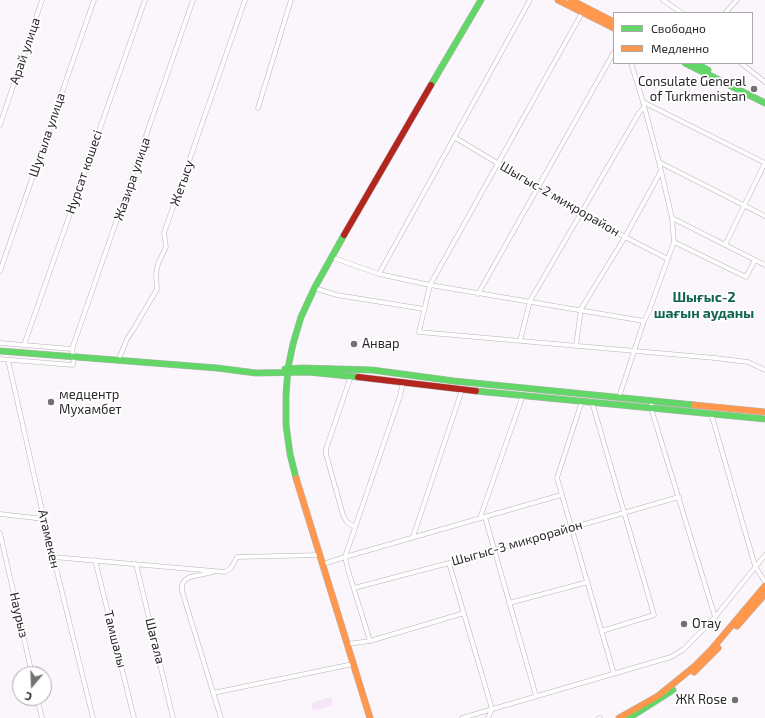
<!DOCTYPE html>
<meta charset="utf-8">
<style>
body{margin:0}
#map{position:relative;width:765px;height:718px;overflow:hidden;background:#fbf6fb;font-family:"Exo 2",sans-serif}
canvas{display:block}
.legend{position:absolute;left:613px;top:12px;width:140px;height:52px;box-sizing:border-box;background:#fff;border:1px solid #aaa9aa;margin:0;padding:5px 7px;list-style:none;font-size:12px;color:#2b282b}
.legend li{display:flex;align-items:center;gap:8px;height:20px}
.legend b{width:20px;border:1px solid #aaa9aa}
.north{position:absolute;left:12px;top:666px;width:40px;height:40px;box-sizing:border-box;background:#fff;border:1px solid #aaa9aa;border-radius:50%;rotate:199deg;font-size:11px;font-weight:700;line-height:16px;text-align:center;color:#2b282b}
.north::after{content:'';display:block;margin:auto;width:14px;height:18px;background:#747074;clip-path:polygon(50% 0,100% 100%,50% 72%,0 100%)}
</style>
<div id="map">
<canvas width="765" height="718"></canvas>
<ul class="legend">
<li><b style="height:5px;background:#63d668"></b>Свободно</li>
<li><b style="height:5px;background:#ff974d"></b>Медленно</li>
</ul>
<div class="north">С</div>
</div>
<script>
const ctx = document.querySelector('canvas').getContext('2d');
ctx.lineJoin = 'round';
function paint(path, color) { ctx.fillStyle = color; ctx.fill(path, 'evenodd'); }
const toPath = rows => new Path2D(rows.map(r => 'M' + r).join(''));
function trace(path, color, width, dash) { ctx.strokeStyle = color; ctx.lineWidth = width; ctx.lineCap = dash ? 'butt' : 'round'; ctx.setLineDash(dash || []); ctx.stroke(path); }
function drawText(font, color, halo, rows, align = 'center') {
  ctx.font = font + ' "Exo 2",sans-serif'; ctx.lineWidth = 3.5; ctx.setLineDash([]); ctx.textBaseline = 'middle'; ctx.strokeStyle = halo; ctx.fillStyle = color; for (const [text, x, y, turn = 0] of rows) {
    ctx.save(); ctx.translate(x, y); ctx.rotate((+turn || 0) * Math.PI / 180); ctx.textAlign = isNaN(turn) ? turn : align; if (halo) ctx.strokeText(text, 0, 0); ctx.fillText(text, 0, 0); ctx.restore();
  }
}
paint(toPath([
 [331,697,333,705,313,711,311,703]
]), '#f6e4f8');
const street = toPath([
 [663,0,682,13],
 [583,11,430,285,419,332,715,358,748,362,765,370],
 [725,13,737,0],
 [741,63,765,82],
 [643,102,765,163],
 [258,108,291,0],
 [0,125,42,0],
 [454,137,537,187,625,237,668,259],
 [659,162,765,216],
 [672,218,765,265],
 [674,242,746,277,755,260],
 [725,245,765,163],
 [331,257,379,274,430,285,644,321],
 [0,271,94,0],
 [379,274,530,0],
 [314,288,337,295,424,309],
 [478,294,614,52],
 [520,341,530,301,639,113,644,107],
 [0,343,72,349],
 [24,345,145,0],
 [576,346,581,309,625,237,661,171],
 [0,359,73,365,74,357,72,349,193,0],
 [8,360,44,519,93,718],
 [118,361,127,339,133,330,157,289,156,274,158,264,166,247,164,233,245,0],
 [351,376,326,449,326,454,343,515,347,522,355,527],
 [619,397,644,321,649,311,674,242,672,218,659,162,643,102,631,63],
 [652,400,651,408,715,617],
 [582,401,557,478,614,674],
 [592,402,654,615,602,631],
 [711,413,755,566,765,582],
 [0,514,44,519],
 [485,517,536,696],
 [480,518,523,395],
 [0,533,32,674],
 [413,537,462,390],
 [53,557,225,572,231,568,237,557,320,555],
 [95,560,134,718],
 [449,563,492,709,488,718],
 [136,564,173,718],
 [323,564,345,557,561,495],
 [213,572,190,577,185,580,182,585,182,591,221,718],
 [354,588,449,563,679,497],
 [509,603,588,582],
 [370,641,348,570,345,557,400,396,403,382],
 [348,644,370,641,464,613],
 [213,693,353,664],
 [37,698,42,718],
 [462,718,671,657,684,649,715,617,765,555],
 [599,718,600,718]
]);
const fast = toPath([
 [685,63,765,103],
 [695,63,708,70],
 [431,85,481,0],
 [0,351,217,368,256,373,308,372,358,377],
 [285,369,302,368,372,370,454,381,694,405],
 [476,391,765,419],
 [296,478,290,454,286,425,286,395,288,368,293,344,301,317,315,287,344,235],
 [629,718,673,690]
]);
const slow = toPath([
 [558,0,614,28],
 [571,0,614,22],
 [694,405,765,412],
 [296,478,370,718],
 [737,626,765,594],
 [694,672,718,648],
 [619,718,658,696,695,666,711,650,765,586]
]);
const jam = toPath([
 [344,235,431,85],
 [358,377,476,391]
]);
trace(street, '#b6b2b6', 5);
trace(fast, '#b6b2b6', 7);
trace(slow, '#b6b2b6', 7);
trace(jam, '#b6b2b6', 7);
trace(street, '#fefefe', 4);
trace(fast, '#63d668', 6);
trace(slow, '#ff974d', 6);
trace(jam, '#b3261e', 6);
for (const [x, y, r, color] of [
 [754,89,4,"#747074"],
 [354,344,4,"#747074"],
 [51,402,4,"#747074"],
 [684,624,4,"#747074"],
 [735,700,4,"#747074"]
]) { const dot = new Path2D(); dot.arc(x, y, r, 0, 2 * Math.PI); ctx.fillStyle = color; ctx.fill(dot); trace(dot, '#fff', 1.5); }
drawText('13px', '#2b282b', '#fff', [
 ["Арай улица",25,51,-71],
 ["Шугыла улица",47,135,-71],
 ["Нурсат кошесi",84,172,-71],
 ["Жазира улица",132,179,-71],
 ["Жетысу",182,183,-71],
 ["Шыгыс-2 микрорайон",560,199,30],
 ["Атамекен",49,539,77],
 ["Шыгыс-3 микрорайон",517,543,-16],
 ["Наурыз",19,615,77],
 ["Тамшалы",115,639,76],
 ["Шагала",155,641,76]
]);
drawText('13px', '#2b282b', '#fff', [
 ["Consulate General",746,82,"right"],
 ["of Turkmenistan",746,97,"right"],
 ["Анвар",362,344],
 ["медцентр",59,395],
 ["Мухамбет",59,410],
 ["Отау",692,624],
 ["ЖК Rose",727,700,"right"]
], 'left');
drawText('bold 14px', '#126453', '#fff', [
 ["Шығыс-2",704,297],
 ["шағын ауданы",704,313]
]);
</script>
